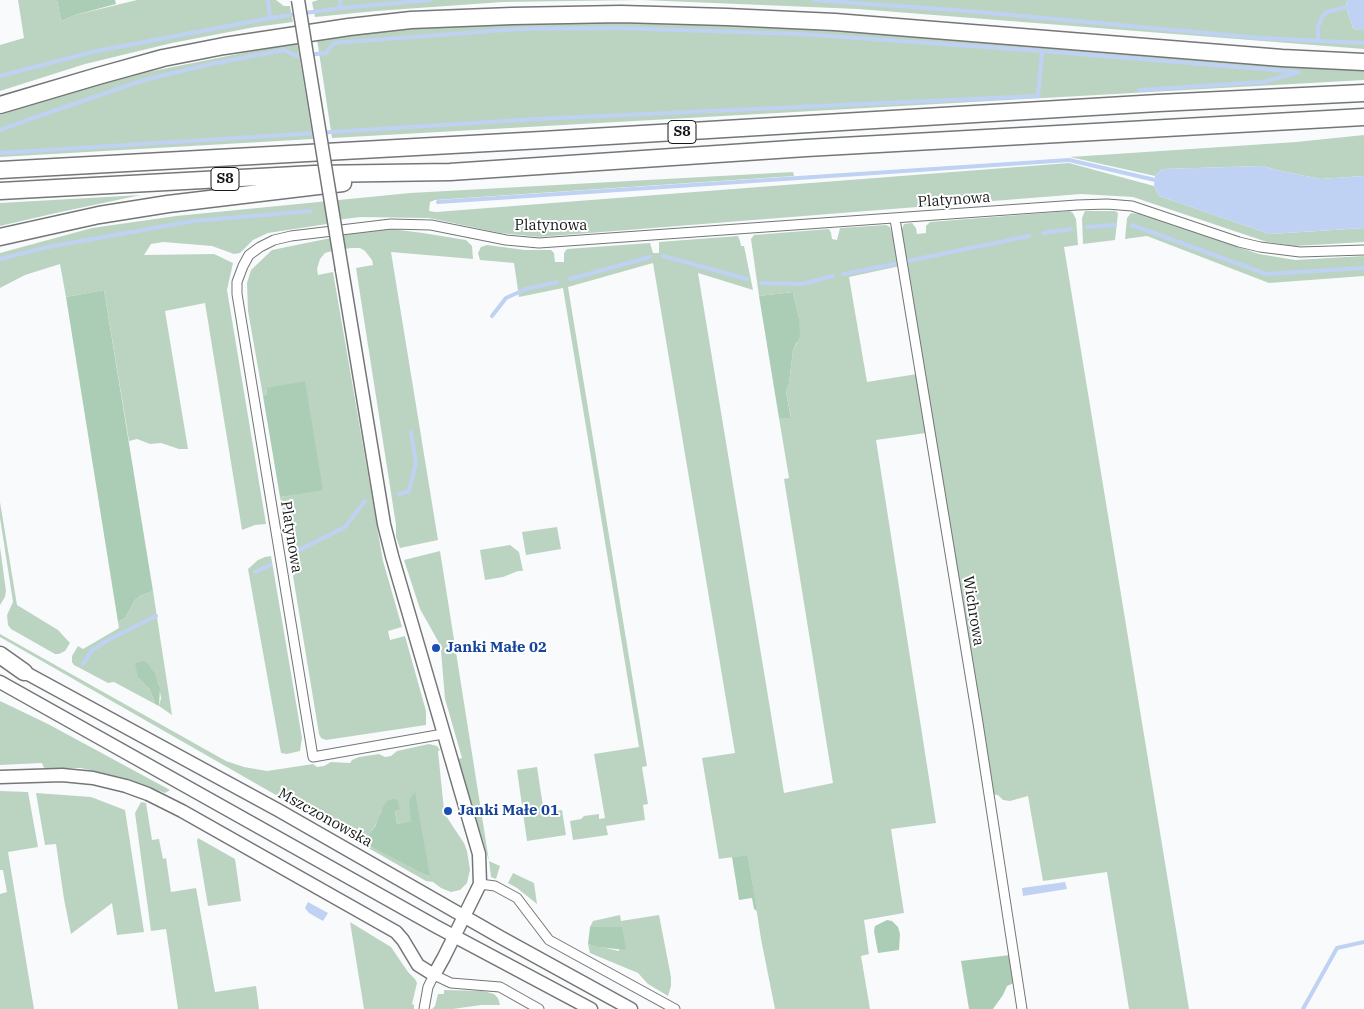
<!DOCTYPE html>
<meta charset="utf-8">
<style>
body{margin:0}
canvas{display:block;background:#f9fafb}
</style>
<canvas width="1364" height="1009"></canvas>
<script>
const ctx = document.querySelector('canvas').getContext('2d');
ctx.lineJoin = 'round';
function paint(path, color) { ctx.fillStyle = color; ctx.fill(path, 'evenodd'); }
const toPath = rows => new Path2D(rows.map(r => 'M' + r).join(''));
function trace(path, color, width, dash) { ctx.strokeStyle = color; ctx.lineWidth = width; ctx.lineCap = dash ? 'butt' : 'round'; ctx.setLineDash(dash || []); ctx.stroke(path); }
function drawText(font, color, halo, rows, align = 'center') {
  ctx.font = font + ' "IBM Plex Serif",serif'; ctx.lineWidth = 4; ctx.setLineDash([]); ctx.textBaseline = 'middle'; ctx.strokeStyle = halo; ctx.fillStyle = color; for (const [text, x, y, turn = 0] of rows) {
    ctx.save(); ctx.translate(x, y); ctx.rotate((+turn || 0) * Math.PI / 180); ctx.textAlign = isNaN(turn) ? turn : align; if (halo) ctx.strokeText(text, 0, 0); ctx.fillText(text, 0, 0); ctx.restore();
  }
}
paint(toPath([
 [18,0,57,0,61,21,75,15,137,0,276,0,284,6,290,6,293,22,255,27,172,43,85,64,0,91,0,45,24,38],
 [318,0,1347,0,1346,7,1353,28,1358,30,1364,30,1364,49,858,9,642,0,503,2,376,11,315,17,312,2],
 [645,21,839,30,1288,66,1364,70,1364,80,332,138,317,39,400,30,463,25],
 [297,42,313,139,0,157,0,115,57,96,148,72],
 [1364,135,1364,176,1320,179,1277,170,1262,166,1162,169,1155,176,1070,157,1296,142],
 [1069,163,1154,186,1159,196,1270,234,1364,228,1364,242,1295,246,1267,242,1133,197,1081,194,539,237,500,233,429,218,361,217,327,221,327,224,268,233,253,240,240,253,234,254,212,246,163,242,151,244,144,255,214,254,233,263,227,290,266,524,255,525,242,530,205,303,165,311,188,449,179,449,161,443,150,444,137,439,129,441,104,290,66,297,60,264,25,275,0,288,0,253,92,228,176,216,410,193,793,172,794,176,435,200,430,202,429,211,436,212],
 [141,195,56,213,0,226,0,203],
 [1070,211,1073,213,1076,219,1078,245,1064,247,1189,1009,1129,1009,1107,872,1043,881,1028,796,1010,801,1003,800,998,795,991,794,902,238,902,229,904,224,912,223,916,228,917,234,926,233,926,226,930,222],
 [1085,211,1115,211,1118,213,1115,240,1083,244,1082,218],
 [1131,213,1139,214,1259,254,1295,260,1364,256,1364,276,1269,283,1147,236,1125,239,1127,218],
 [886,225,890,227,893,237,894,237,900,266,849,277,867,382,917,374,926,433,876,440,936,823,891,829,904,913,864,920,869,954,861,956,870,1009,775,1009,761,939,748,855,719,859,702,758,735,753,653,263,568,287,647,766,642,767,648,804,643,805,645,820,606,826,608,835,573,840,570,821,581,819,584,816,599,814,599,819,605,818,594,754,639,747,563,288,519,297,514,263,480,260,478,253,481,247,487,245,525,250,551,250,554,253,555,262,564,262,564,253,567,249,650,243,653,253,659,253,659,242,738,236,740,241,741,246,744,246,753,290,698,273,784,793,833,783,784,479,789,478,779,418,791,417,786,392,789,384,793,350,797,343,799,318,793,292,759,296,751,239,754,235,829,229,831,233,832,239,837,240,840,228],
 [392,229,423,233,466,240,472,246,473,259,391,252,438,540,400,548,396,537,396,525,356,268,373,265,372,260,365,251,360,248,351,248,332,251,325,253,320,259,317,269,318,275,333,272,383,561,402,627,388,631,390,640,405,636,426,711,426,725,326,740,321,738,319,734,280,497,323,489,266,388,267,394,263,396,248,311,247,283,251,270,272,250,360,232],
 [0,502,17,605,58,630,70,643,65,651,59,654,55,654,11,629,8,625,7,615,13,602,0,518],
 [557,527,561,549,526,555,522,532],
 [510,545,519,552,523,571,518,571,503,577,485,580,480,550],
 [0,547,6,591,5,597,0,605],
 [440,551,489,861,500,866,496,879,491,877,489,861,458,759,462,758,445,699,441,651,438,641,420,609,404,560],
 [271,556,302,738,300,751,287,754,281,753,248,569,258,560,265,557],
 [153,591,172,715,159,706,161,698,158,682,138,678,150,690,155,704,114,682,108,683,74,665,72,662,72,656,78,646,83,649,119,628,118,622,125,618,135,600,140,596],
 [0,634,226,761,244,767,267,771,313,764,317,767,324,766,331,762,350,763,352,760,359,757,379,754,385,757,391,756,397,751,429,744,437,746,440,750,438,751,444,810,446,816,464,843,467,851,470,870,467,883,460,890,451,892,441,888,433,882,426,881,0,637],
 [410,808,429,877,369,834,380,819,381,811,400,810,395,811,397,824,412,821],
 [0,701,48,724,170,790,165,793,125,778,81,768,44,768,42,763,0,765],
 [537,767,544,813,562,810,566,835,527,841,517,770],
 [0,791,28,792,38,847,8,852,34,1009,0,1009,0,894,7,892,3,870,0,870],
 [36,793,91,797,125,810,144,932,117,935,112,903,71,934,64,899,56,844,45,845],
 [141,802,146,803,152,840,159,839,163,859,166,858,171,892,196,888,215,992,256,986,259,1009,178,1009,166,929,151,931,135,813],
 [198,838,235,859,241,901,208,906,197,841],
 [513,873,534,883,537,904,517,888,508,883],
 [620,915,621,921,659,915,671,977,671,986,668,996,648,984,638,973,590,953,588,944,619,951,622,927,590,927,593,921],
 [350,922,391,947,408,972,415,979,417,983,412,1004,414,1005,414,1009,364,1009],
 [444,990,483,991,494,994,498,998,500,1005,481,1005,453,1009,432,1009,435,1006,438,994,444,994]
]), '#bbd4c2');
paint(toPath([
 [57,0,115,0,116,4,75,15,61,21],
 [104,290,153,591,140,596,135,600,125,618,118,622,66,297],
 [793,292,799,318,800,336,793,350,789,384,786,392,791,418,779,418,759,296],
 [305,381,323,490,280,497,263,396,267,394,266,388],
 [143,661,147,663,155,674,160,689,159,706,155,704,150,690,138,678,135,663],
 [415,792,430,877,370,846,369,834,376,825,383,807,387,801,392,799,396,799,398,801,400,810,395,811,397,824,411,821,409,800],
 [748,855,757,911,754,909,752,898,739,900,732,857],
 [887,920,892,921,898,927,900,934,899,950,878,953,874,931,875,926],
 [590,927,622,927,626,950,598,947,588,944],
 [1010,955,1014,983,1007,986,1003,995,993,1009,969,1009,961,961]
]), '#abcdb5');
paint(toPath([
 [1347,0,1364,0,1364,30,1358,30,1353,28,1346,7],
 [1262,166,1277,170,1320,179,1364,176,1364,228,1270,234,1159,196,1154,186,1155,176,1162,169],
 [1065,882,1067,889,1023,896,1022,888],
 [308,902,328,913,323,921,309,913,305,908]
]), '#bfd2f3');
trace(toPath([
 [268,0,270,18],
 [340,0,341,8],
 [814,0,968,11,1260,38,1364,43],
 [1318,41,1318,27,1322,17,1327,12,1346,7],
 [0,76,92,52,270,18,341,8,430,0],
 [1140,90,1263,82,1296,73],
 [0,130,30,119,144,80,211,64,284,50,297,56,326,53,334,43,518,29,618,28,801,34,1042,51,1299,72],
 [0,153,537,119,1038,96,1042,51],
 [438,202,1069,160,1155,180],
 [1132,225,1266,274,1364,268],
 [1087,227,1115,225],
 [1043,233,1071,229],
 [663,256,747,279],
 [0,259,48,247,193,221,310,211],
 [908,261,1029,236],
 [843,274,895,264],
 [570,279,650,257],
 [762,283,802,284,833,276],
 [492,316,506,298,526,289,557,282],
 [399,494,409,491,416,463,411,432],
 [293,553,345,527,365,501],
 [255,572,270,565],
 [83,664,92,650,106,641,156,616],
 [1303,1009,1337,948,1364,942]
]), '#bfd2f3', 4);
const street = toPath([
 [895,219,978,723,1022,1009],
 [443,734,313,757,237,294,237,282,243,266,249,255,260,247,274,240,291,236,391,224,431,225,506,240,539,243,1077,205,1107,204,1132,206,1239,242,1260,247,1300,252,1364,250],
 [480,884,495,886,517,898,549,940,675,1009],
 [424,1009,428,987,434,975,451,983,500,987,539,1009]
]);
const secondary = toPath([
 [17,668,278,810,500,937,631,1009],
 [0,682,437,927,591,1009],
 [0,777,62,775,93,778,126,786,148,794,182,811,396,932,403,940,418,965,434,975,444,957,480,884,479,854,392,556,384,524,342,270]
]);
const highway = toPath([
 [0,105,98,76,163,58,224,46,349,27,411,20,512,16,621,14,727,17,835,22,1282,58,1364,62],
 [0,170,542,140,1158,103,1364,93],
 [0,191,314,174,450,172,806,148,1364,117],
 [0,237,99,215,168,204,343,183],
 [0,655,24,672]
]);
trace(street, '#757677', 11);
trace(secondary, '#757677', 15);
trace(highway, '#757677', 19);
trace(street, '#fff', 9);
trace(secondary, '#fff', 12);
trace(highway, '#fff', 16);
const secondaryBridge = toPath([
 [298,0,342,270]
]);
trace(secondaryBridge, '#757677', 15, []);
trace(secondaryBridge, '#fff', 12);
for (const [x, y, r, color] of [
 [436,648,5,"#1a4fb4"],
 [448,811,5,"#1a4fb4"]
]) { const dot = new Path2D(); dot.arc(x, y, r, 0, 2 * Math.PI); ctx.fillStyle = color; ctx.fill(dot); trace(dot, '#fff', 2); }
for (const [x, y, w] of [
 [682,132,28],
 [225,179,28]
]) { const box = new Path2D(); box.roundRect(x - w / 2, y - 11.5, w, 23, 4); ctx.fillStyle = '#fff'; ctx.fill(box); trace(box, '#161717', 1); }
drawText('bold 14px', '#161717', null, [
 ["S8",682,132],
 ["S8",225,179]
]);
drawText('15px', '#161717', '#fff', [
 ["Platynowa",954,200,-4],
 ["Platynowa",551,226],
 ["Platynowa",291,537,81],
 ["Wichrowa",973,611,81],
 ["Mszczonowska",325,818,29]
]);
drawText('bold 15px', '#164399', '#fff', [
 ["Janki Małe 02",446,648],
 ["Janki Małe 01",458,811]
], 'left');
</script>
